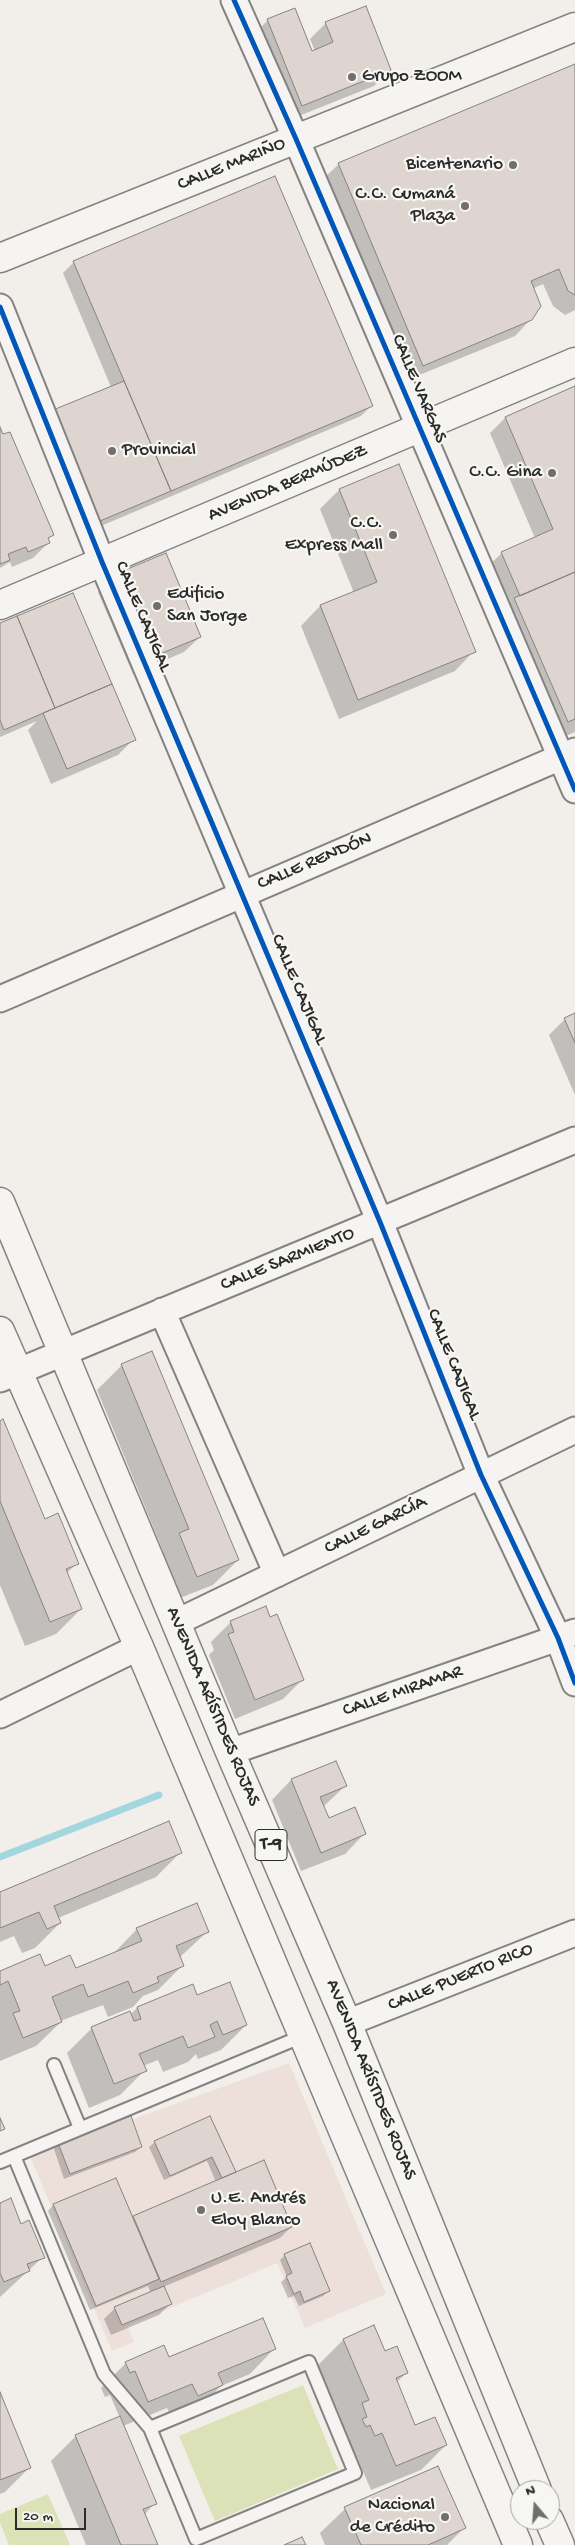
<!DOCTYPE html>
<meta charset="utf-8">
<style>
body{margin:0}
#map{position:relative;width:575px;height:2545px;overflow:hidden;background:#f2eeea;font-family:"Gochi Hand",sans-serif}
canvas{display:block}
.north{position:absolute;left:510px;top:2480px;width:50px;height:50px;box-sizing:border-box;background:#f6f6f2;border:1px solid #a5a5a2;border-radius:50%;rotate:342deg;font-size:14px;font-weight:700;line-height:20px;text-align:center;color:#2b2b2b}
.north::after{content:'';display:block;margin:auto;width:18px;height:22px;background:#716f6e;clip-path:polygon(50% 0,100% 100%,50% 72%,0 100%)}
.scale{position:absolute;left:15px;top:2508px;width:71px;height:22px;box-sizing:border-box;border:2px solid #2b2b2b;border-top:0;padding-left:6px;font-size:15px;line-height:18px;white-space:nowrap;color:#2b2b2b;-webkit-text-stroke:4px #f6f6f2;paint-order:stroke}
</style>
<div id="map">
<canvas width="575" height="2545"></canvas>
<div class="north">N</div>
<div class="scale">20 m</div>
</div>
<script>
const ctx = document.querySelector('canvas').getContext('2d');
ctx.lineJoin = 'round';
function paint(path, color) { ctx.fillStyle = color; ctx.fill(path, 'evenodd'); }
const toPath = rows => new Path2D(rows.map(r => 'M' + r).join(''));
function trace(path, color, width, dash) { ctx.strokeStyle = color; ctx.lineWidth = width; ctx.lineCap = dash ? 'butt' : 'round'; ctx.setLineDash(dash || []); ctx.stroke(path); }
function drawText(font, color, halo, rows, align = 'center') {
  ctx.font = font + ' "Gochi Hand",sans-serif'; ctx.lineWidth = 4.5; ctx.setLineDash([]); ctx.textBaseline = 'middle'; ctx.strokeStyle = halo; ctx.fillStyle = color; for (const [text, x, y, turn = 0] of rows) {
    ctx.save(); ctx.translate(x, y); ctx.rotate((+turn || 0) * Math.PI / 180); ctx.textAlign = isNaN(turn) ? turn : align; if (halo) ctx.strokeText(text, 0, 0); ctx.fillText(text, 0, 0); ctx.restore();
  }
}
paint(toPath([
 [289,2063,386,2294,305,2328,277,2263,127,2326,134,2342,112,2351,30,2156]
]), '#eddfda');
paint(toPath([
 [303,2385,338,2469,215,2521,179,2436],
 [48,2494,70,2545,9,2545,0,2523,0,2514]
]), '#dbe2b7');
paint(toPath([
 [268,20,311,53,315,51,310,39,326,23,390,70,374,86,286,121,252,36],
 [575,65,575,310,565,315,553,306,543,284,532,289,531,319,515,336,407,380,323,179,339,164],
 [74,262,371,406,361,416,89,531,43,422,111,387,63,273],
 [575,387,575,732,543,746,490,624,504,610,486,568,502,553,535,538,490,433,505,418],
 [0,430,52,535,47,540,48,543,33,558,12,567,10,562,0,568],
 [398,465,474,651,455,671,339,719,301,626,320,606,354,593,320,509,339,490],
 [114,577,200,637,184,652,133,674,98,592],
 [0,625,134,739,118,755,51,784,28,730,37,721,0,737],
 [575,1015,575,1095,549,1035,565,1019],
 [122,1365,238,1560,213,1585,172,1601,155,1559,163,1551,97,1390],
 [0,1422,44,1521,77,1563,66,1574,81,1609,56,1634,25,1646,0,1585],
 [231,1622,302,1680,283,1699,235,1719,209,1655,214,1650,211,1642],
 [291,1780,345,1786,323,1807,328,1820,364,1834,345,1854,301,1871,272,1800],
 [181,1852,156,1877,58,1918,60,1923,35,1948,22,1953,14,1936,0,1942,0,1893],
 [137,1929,207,1932,179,1958,183,1965,158,1990,143,1996,133,2007,108,2017,103,2005,63,2020,36,2046,0,2061,0,1972,44,1968,75,1970,112,1955],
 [197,1997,246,2025,221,2050,198,2059,196,2054,188,2062,163,2072,158,2060,143,2066,145,2070,120,2095,89,2108,67,2053,92,2028,130,2015,137,2008],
 [209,2118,235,2174,291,2227,280,2238,163,2287,170,2304,159,2315,111,2335,104,2319,115,2308,151,2293,148,2286,90,2310,48,2211,53,2205,115,2179,132,2219,216,2182,207,2161,164,2180,149,2147,155,2142],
 [59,2144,141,2147,135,2152,64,2179,54,2149],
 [0,2204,20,2225,43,2257,0,2297],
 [285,2255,328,2291,323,2296,299,2306,294,2296,288,2298,281,2282,287,2277,280,2260],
 [343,2340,384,2353,406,2373,397,2382,415,2426,446,2445,421,2470,371,2490,357,2457,350,2460,337,2429,343,2423,318,2365],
 [274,2349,250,2374,221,2386,197,2410,173,2420,167,2408,123,2426,155,2503,144,2515,157,2545,86,2545,51,2461,76,2436,120,2418,110,2395,105,2397,101,2388,126,2363],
 [0,2395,30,2467,5,2492,0,2494],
 [345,2509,464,2528,447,2545,325,2545,320,2533]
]), '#0003');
trace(toPath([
 [0,1857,159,1795]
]), '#a2d7e0', 7);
const building = toPath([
 [366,6,391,70,302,106,267,19,295,8,312,51,333,42,325,22,366,6],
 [575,64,575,295,568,291,559,269,531,281,541,306,532,320,423,366,338,163,575,64],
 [275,176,373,406,171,491,73,261,275,176],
 [124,381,171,491,100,521,53,410,124,381],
 [575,386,575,572,520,596,501,552,553,529,505,417,575,386],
 [0,427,3,434,10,432,54,535,48,538,50,543,28,552,26,547,8,554,10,560,0,564,0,427],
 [399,464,476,652,358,700,320,605,377,582,339,489,399,464],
 [166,553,201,637,148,659,113,575,166,553],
 [575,572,575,719,568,722,514,598,575,572],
 [73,593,112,684,55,708,17,616,73,593],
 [17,616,55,708,4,730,0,720,0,623,17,616],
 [112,684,136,740,67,769,43,713,112,684],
 [575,1013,575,1043,564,1018,575,1013],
 [152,1351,239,1560,197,1577,179,1533,189,1529,121,1364,152,1351],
 [3,1419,45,1519,58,1513,79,1564,66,1569,82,1609,50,1622,0,1501,0,1421,3,1419],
 [266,1606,270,1617,277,1614,304,1680,255,1700,228,1634,234,1632,230,1621,266,1606],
 [336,1761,347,1786,320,1797,329,1818,355,1807,366,1834,321,1853,291,1779,336,1761],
 [169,1821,182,1853,54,1906,61,1923,47,1929,39,1912,0,1928,0,1892,169,1821],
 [197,1903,209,1932,176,1946,184,1966,157,1977,159,1982,133,1993,128,1981,88,1997,83,1984,52,1997,62,2022,23,2038,13,2013,20,2011,8,1981,0,1985,0,1971,40,1954,45,1966,70,1955,76,1968,142,1941,136,1928,197,1903],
 [230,1982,247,2025,223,2035,217,2021,210,2025,215,2037,188,2048,183,2036,139,2054,147,2071,114,2084,91,2027,130,2011,134,2021,141,2019,137,2007,193,1984,197,1995,230,1982],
 [131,2116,142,2147,70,2174,58,2143,131,2116],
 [210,2116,236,2172,222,2178,212,2157,170,2176,154,2141,210,2116],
 [0,2118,5,2129,0,2131,0,2118],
 [264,2160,292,2227,161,2282,133,2216,264,2160],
 [116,2178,159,2279,96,2306,53,2204,116,2178],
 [11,2198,21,2224,29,2220,45,2258,27,2264,30,2271,4,2282,0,2273,0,2203,11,2198],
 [310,2243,330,2291,304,2302,300,2291,294,2294,286,2276,292,2273,284,2254,310,2243],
 [164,2286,172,2304,122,2325,114,2307,164,2286],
 [263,2318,276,2349,218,2373,223,2385,198,2396,192,2384,148,2402,135,2371,130,2373,125,2362,164,2345,169,2357,263,2318],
 [374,2325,385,2351,397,2346,408,2373,396,2378,415,2425,435,2417,447,2445,396,2466,382,2433,375,2436,370,2425,366,2427,362,2419,367,2417,362,2403,369,2400,343,2339,374,2325],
 [0,2392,31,2468,0,2480,0,2392],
 [120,2416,157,2504,143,2509,158,2545,121,2545,75,2435,120,2416],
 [438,2466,466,2528,428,2545,361,2545,344,2507,438,2466],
 [302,2537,306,2545,284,2545,302,2537]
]);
paint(building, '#dfd5d0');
trace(building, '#858381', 1);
const lane = toPath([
 [54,2065,80,2128],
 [14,2156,104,2374,150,2428,196,2539,355,2473,309,2362,150,2428],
 [0,2162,303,2036]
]);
const street = toPath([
 [234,0,296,139,575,790],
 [0,307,102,562,380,1222,481,1475,558,1638,575,1683],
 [0,999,575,751],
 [162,1311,277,1574],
 [0,1379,575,1140],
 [177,1622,575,1430],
 [0,1715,139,1647],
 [230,1752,575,1632],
 [347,2023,575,1933]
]);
const secondary = toPath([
 [0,258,575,27],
 [0,605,575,362]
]);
const primary = toPath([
 [0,1202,230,1752,347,2023,537,2490],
 [0,1331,139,1647,518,2545],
 [549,2520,560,2545]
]);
trace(lane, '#858381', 16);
trace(street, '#858381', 29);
trace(secondary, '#858381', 31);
trace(primary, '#858381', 31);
trace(lane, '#f5f4f2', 12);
trace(street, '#f5f4f2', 25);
trace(secondary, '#f5f4f2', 28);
trace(primary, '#f5f4f2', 28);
trace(toPath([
 [234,0,296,139,575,790],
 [0,307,102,562,380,1222,481,1475,558,1638,575,1683]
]), '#0057b8', 5);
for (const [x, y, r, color] of [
 [352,77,5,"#716f6e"],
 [513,165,5,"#716f6e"],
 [465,206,5,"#716f6e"],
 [112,451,5,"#716f6e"],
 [552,473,5,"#716f6e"],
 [393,535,5,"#716f6e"],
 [157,606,5,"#716f6e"],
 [201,2210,5,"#716f6e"],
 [445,2517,5,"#716f6e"]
]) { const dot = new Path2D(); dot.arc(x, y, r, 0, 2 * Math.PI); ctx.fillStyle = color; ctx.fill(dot); trace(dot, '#f6f6f2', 2); }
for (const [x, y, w] of [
 [271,1845,32]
]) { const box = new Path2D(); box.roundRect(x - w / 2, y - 15.5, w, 31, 4); ctx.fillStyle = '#f6f6f2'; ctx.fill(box); trace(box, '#2b2b2b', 1); }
drawText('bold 18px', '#2b2b2b', null, [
 ["T-9",271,1845]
]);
drawText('19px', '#2b2b2b', '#f6f6f2', [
 ["Grupo ZOOM",362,77,"left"],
 ["Bicentenario",503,165],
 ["C.C. Cumaná",455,195],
 ["Plaza",455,217],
 ["Provincial",122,451,"left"],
 ["C.C. Gina",542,473],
 ["C.C.",383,524],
 ["Express Mall",383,546],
 ["Edificio",167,595,"left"],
 ["San Jorge",167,617,"left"],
 ["U.E. Andrés",211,2199,"left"],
 ["Eloy Blanco",211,2221,"left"],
 ["Nacional",435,2506],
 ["de Crédito",435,2528]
], 'right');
drawText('19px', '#2b2b2b', '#f6f6f2', [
 ["CALLE MARIÑO",232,165,-22],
 ["CALLE VARGAS",418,389,67],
 ["AVENIDA BERMÚDEZ",288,484,-23],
 ["CALLE CAJIGAL",142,617,67],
 ["CALLE RENDÓN",315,862,-23],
 ["CALLE CAJIGAL",298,990,67],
 ["CALLE SARMIENTO",288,1260,-22],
 ["CALLE CAJIGAL",453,1365,68],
 ["CALLE GARCÍA",376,1526,-26],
 ["CALLE MIRAMAR",403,1692,-19],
 ["AVENIDA ARÍSTIDES ROJAS",212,1707,67],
 ["CALLE PUERTO RICO",461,1978,-22],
 ["AVENIDA ARÍSTIDES ROJAS",370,2080,68]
]);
</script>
